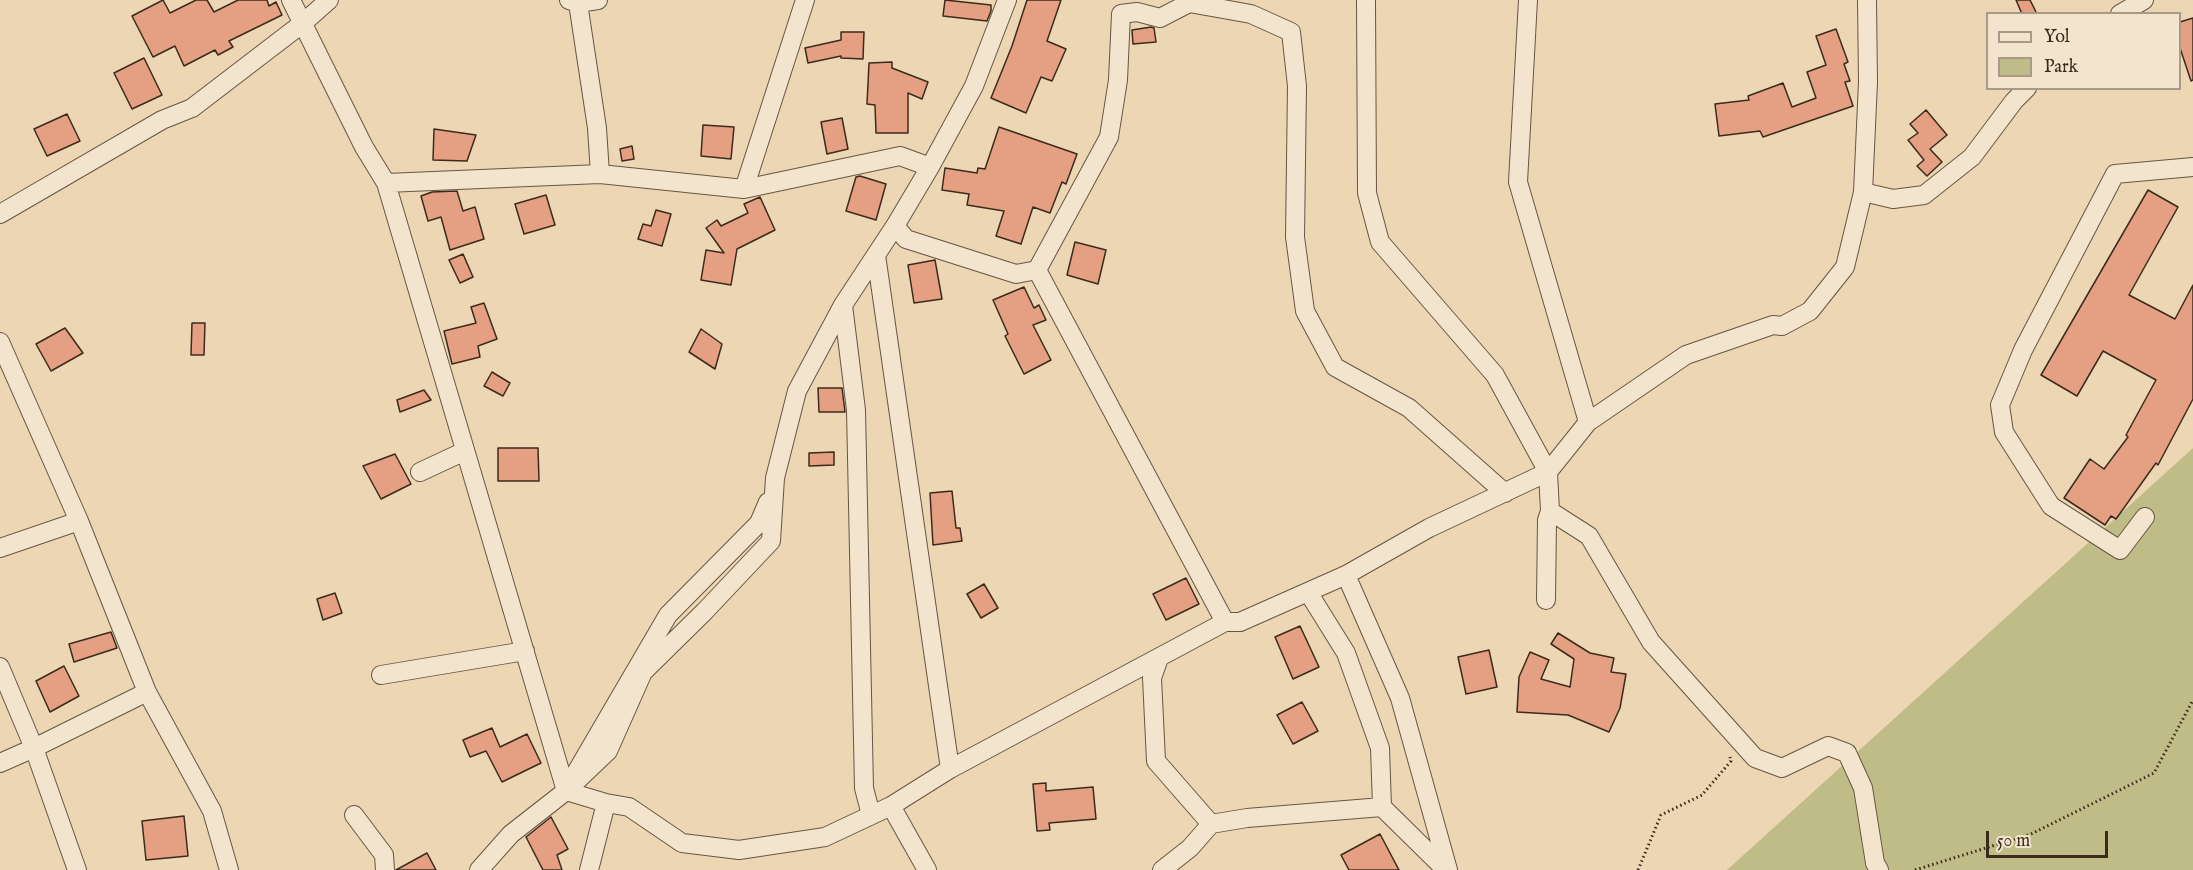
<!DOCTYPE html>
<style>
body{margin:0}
#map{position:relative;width:2193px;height:870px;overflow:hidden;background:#ecd6b4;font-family:"IM FELL English",serif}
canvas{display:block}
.legend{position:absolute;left:1986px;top:12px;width:195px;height:78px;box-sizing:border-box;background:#f3e4ce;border:2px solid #a99a87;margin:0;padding:8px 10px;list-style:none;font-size:18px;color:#3b2b1c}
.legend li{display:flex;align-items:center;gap:12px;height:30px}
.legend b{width:30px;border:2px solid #a99a87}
.scale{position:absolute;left:1986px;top:831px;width:122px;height:27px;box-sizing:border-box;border:3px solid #3b2b1c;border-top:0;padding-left:8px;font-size:18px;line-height:21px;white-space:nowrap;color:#3b2b1c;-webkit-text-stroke:4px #f3e4ce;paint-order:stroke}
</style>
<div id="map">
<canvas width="2193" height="870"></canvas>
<ul class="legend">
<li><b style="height:8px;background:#f3e4ce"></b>Yol</li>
<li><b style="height:16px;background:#bfbc87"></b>Park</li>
</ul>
<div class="scale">50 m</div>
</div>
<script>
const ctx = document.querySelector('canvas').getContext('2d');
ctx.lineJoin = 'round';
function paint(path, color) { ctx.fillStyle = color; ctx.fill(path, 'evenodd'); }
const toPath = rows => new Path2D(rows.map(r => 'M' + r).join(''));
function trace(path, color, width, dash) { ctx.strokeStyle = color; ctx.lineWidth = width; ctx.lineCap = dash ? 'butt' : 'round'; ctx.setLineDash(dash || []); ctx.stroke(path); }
paint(toPath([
 [2193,448,2193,870,1727,870]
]), '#bfbc87');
const building = toPath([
 [163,0,170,13,196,0,207,0,214,12,238,0,267,0,269,6,276,2,282,15,229,41,233,47,218,55,215,50,184,66,175,46,153,57,132,16,163,0],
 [945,0,991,5,991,11,987,21,943,16,945,0],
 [1027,0,1061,0,1047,41,1066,49,1052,81,1041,77,1026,113,991,98,1012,46,1027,0],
 [2016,0,2030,0,2037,14,2022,14,2016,0],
 [2193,18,2193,80,2191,81,2180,48,2180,22,2193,18],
 [1151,27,1154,28,1156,42,1133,44,1132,30,1151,27],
 [1836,29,1848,62,1844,64,1850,81,1845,82,1853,106,1763,137,1760,131,1719,136,1715,104,1749,100,1748,96,1783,83,1792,107,1816,98,1807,72,1826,65,1816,36,1836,29],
 [841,32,864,32,863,59,841,58,841,56,808,63,805,48,841,40,841,32],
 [144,58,162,95,132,109,114,73,144,58],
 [892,62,892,68,928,82,922,99,908,93,908,133,876,133,875,105,867,104,869,63,892,62],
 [1926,110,1947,135,1930,149,1942,162,1927,176,1917,166,1924,160,1908,140,1918,133,1910,124,1926,110],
 [67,114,80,141,47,156,34,129,67,114],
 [842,118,848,149,827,154,821,122,842,118],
 [703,125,734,127,731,159,701,156,703,125],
 [999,127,1077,154,1066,184,1062,182,1050,213,1033,207,1021,244,996,236,1004,211,967,205,969,194,942,190,945,168,977,173,978,168,985,169,999,127],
 [434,129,476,135,467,161,433,160,434,129],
 [632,146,634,159,622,161,620,149,632,146],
 [860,176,886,184,876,220,846,211,856,177,860,176],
 [2148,190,2178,207,2129,295,2175,319,2193,285,2193,399,2158,465,2156,463,2116,519,2111,516,2105,525,2064,498,2090,459,2104,469,2128,437,2126,435,2156,380,2103,351,2077,396,2041,375,2148,190],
 [457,191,463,211,475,207,484,239,450,250,441,217,428,221,421,196,432,192,457,191],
 [546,195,555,225,524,234,515,204,546,195],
 [760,197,775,230,737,249,731,285,701,280,706,250,724,253,706,228,717,220,721,226,748,213,744,204,760,197],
 [656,210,671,214,662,246,638,239,643,224,651,226,656,210],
 [1075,242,1106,250,1098,284,1067,275,1075,242],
 [463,254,473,277,460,283,449,260,463,254],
 [935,260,942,299,914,303,908,265,935,260],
 [1024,287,1034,308,1039,305,1046,320,1033,325,1051,360,1024,374,1005,336,1008,334,993,300,1024,287],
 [484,303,497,339,478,346,480,357,452,364,444,331,476,323,471,307,484,303],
 [192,323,205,323,204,355,191,355,192,323],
 [65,328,83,353,51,371,36,344,65,328],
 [701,329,722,344,715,369,689,352,701,329],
 [492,372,510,383,503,396,484,386,492,372],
 [818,388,842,388,845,412,819,412,818,388],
 [424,390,431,400,400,412,397,400,424,390],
 [498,448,538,448,539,481,498,481,498,448],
 [834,452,834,465,809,466,809,453,834,452],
 [395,454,411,484,381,499,363,466,395,454],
 [952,491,956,528,960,528,962,541,933,545,930,493,952,491],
 [1186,578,1199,604,1166,620,1153,594,1186,578],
 [984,584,998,608,981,618,967,594,984,584],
 [335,593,342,613,323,620,317,599,335,593],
 [1300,626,1319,667,1293,679,1275,637,1300,626],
 [111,632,117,648,74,662,69,644,111,632],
 [1558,633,1590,653,1614,658,1611,672,1626,674,1620,708,1609,732,1568,715,1517,712,1519,677,1530,652,1549,660,1541,679,1570,687,1574,659,1551,644,1558,633],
 [1489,650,1497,687,1466,694,1458,657,1489,650],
 [64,666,79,696,50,712,36,681,64,666],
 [1302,702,1318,731,1293,744,1277,715,1302,702],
 [492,728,500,747,527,734,541,763,502,782,486,751,470,757,463,740,492,728],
 [1046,783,1046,791,1093,787,1096,819,1049,823,1050,830,1037,831,1033,784,1046,783],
 [184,816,188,856,146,860,142,821,184,816],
 [551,817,568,849,557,855,562,870,543,870,526,837,551,817],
 [1380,834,1399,870,1349,870,1341,855,1380,834],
 [427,853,436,870,396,870,427,853]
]);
paint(building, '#e59f82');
trace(building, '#3b2b1c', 1.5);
const street = toPath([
 [291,0,364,147,386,183,600,174,744,189,900,156,930,167],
 [569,0,578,3,598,0],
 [1007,0,974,86,930,167,895,226,906,239,1016,274,1037,270,1109,137,1118,80,1121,14,1137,12,1160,18,1189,3,1251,14,1291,32,1297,86,1295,237,1305,311,1335,367,1409,408,1505,493],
 [1366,0,1367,193,1380,242,1495,375,1548,472,1550,511,1547,520,1546,600],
 [1528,0,1518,182,1588,422],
 [578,3,597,128,600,174],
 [2120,14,2144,0],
 [386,183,566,791],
 [744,189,805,0],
 [1863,192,1893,199,1924,195,1972,157,2014,101,2027,88],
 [0,214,162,120,192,108,303,23,329,0],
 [876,255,950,769],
 [1037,270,1225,622],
 [0,342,79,521,147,692,212,811,229,870],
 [420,472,465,451],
 [1550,511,1589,536,1651,642,1755,758,1782,768,1828,746,1847,753,1863,788,1875,863,1879,870],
 [2145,517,2120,550,2051,506,2004,432,2000,405,2023,350,2115,174,2193,167],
 [0,548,79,521],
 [1346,575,1400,698,1448,870],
 [1308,592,1346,653,1380,748,1382,807,1446,870],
 [1159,658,1152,678,1156,761,1211,824],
 [0,667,34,748,77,870],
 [381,675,525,651],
 [0,763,34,748,147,692],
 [574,776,668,615,759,523,768,502],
 [566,791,608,751,643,672,705,611,771,541,775,478,797,391,843,305],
 [891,806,927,870],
 [354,815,384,855,385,870],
 [871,815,864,788,856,410,843,305,895,226],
 [479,870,511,834,566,791,606,803,629,807,682,843,739,850,825,837,891,806,950,769,1225,622,1240,622,1346,575,1429,528,1548,472,1588,422,1686,355,1773,325,1782,326,1810,311,1845,267,1863,192,1868,82,1867,0],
 [589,870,606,803],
 [1162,870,1190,848,1211,824,1247,818,1382,807]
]);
trace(street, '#675642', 20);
trace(toPath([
 [1638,870,1661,815,1702,795,1731,761,1730,757],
 [1915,870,2031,834,2154,773,2193,700]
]), '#3b2b1c', 3, [1.5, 3]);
trace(street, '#f3e4ce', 18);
</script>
